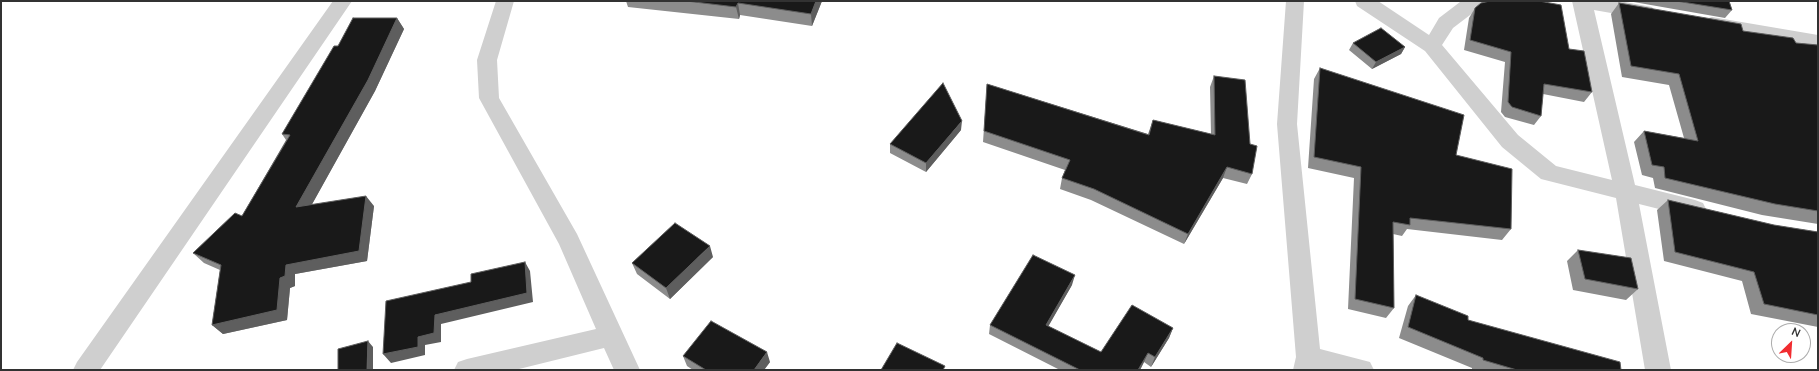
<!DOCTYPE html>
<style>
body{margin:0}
#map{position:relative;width:1819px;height:371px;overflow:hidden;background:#fff;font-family:"Nunito Sans",sans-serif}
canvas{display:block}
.frame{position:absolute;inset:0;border:2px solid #323232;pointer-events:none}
.north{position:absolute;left:1771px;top:323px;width:40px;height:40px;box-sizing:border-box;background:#fff;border:1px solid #adadad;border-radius:50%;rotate:25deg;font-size:11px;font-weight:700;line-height:16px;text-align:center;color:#323232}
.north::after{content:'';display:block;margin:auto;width:14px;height:18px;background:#f12c30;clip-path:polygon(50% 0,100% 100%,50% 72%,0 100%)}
</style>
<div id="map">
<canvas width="1819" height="371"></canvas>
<div class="frame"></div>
<div class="north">N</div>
</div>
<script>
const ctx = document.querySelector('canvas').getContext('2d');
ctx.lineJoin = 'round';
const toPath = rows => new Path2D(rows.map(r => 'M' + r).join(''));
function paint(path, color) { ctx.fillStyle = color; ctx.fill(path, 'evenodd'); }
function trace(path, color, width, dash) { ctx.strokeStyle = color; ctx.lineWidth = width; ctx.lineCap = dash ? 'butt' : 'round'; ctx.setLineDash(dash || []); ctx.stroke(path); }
paint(toPath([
 [333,1,352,1,100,370,73,370,77,362,333,1],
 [496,1,514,1,497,60,499,98,577,234,640,370,614,370,604,348,515,370,454,370,458,362,467,359,596,329,559,244,479,98,477,60,496,1],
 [1286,1,1304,1,1297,124,1320,349,1370,362,1374,370,1293,370,1296,357,1277,124,1286,1],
 [1355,1,1378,1,1429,35,1439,18,1460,2,1498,1,1496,6,1474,12,1453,28,1442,45,1518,135,1556,166,1612,180,1572,1,1619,1,1652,7,1655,12,1652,17,1645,19,1594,10,1635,185,1695,200,1703,203,1706,209,1703,215,1695,218,1639,204,1671,370,1645,370,1616,198,1541,179,1502,147,1425,51,1357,6,1355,1],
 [1712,17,1818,35,1818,49,1705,29,1702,24,1705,19,1712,17]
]), '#cfcfcf');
paint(toPath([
 [626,1,822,1,812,26,740,15,739,19,628,7],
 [1628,1,1729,1,1732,10,1725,18],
 [1619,3,1796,43,1818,45,1818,224,1762,215,1655,188,1653,178,1642,175,1634,142,1644,131,1684,138,1669,85,1622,77,1611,14],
 [1475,8,1569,49,1592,92,1584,102,1543,94,1541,116,1534,125,1505,117,1501,112,1505,62,1464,50,1469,18],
 [397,18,404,29,375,91,312,204,374,206,367,261,295,274,295,286,290,288,287,320,223,334,212,325,220,270,204,263,193,253,242,216,286,140,282,134,338,46],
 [1353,43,1405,47,1401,54,1372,69,1349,50],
 [1320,68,1456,155,1511,229,1502,240,1407,229,1402,236,1393,234,1394,308,1386,318,1348,309,1354,178,1308,168,1314,79],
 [1214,76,1252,174,1247,184,1223,178,1184,244,1091,200,1060,189,1062,178,1065,170,983,142,987,84,1148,134,1153,120,1211,134,1210,87],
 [961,130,926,172,890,153,890,144],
 [1668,200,1774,225,1818,232,1818,327,1751,314,1742,281,1664,261,1657,210],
 [1578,250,1638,289,1626,300,1573,290,1567,261],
 [713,257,670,299,637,274,632,263],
 [1072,285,1048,326,1101,352,1173,328,1169,338,1151,367,1144,362,1140,370,1060,370,989,334,990,325],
 [1416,295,1468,320,1621,370,1472,370,1472,368,1399,338,1408,306],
 [683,356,770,362,764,370,693,370,687,366]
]), '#8c8c8c');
paint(toPath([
 [816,1,822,1,812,26,811,14],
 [738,3,740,15,739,19,736,7],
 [397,18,404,29,375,91,305,217,296,207],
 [1405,47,1401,54,1372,69,1376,62],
 [962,121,961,130,926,172,926,163],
 [1227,167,1223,178,1184,244,1188,234],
 [366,196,374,206,367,261,295,274,295,286,290,288,287,320,223,334,212,325,280,278,286,265],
 [710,246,713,257,670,299,666,288],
 [525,262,530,271,533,302,441,324,441,342,425,345,425,355,391,363,383,354,418,337,435,315],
 [1075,275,1072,285,1044,334,1046,325],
 [1173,328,1169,338,1151,367,1155,357],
 [368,341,373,347,373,370,367,370],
 [767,352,770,362,764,370,754,370],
 [1148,353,1144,362,1140,370,1138,370]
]), '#5e5e5e');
const building = toPath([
 [686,1,816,1,811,14,738,3,736,7,686,1],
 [1490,1,1539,1,1561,5,1569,49,1584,51,1592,92,1544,84,1541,116,1512,107,1508,102,1511,52,1470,40,1475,8,1481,3,1490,1],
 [1676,1,1729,1,1732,10,1676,1],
 [1619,3,1741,24,1743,31,1793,38,1796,43,1818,45,1818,211,1775,204,1665,178,1664,167,1652,165,1644,131,1698,141,1679,74,1631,66,1619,3],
 [353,18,397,18,368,80,296,207,366,196,359,251,286,265,285,276,280,278,277,310,212,325,221,265,193,253,235,213,242,216,290,135,282,134,334,46,338,46,353,18],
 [1381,28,1405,47,1376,62,1353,43,1381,28],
 [1320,68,1464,115,1456,155,1512,169,1511,229,1410,218,1410,225,1393,222,1394,308,1355,299,1361,167,1314,157,1320,68],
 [1214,76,1245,80,1250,144,1257,146,1252,174,1227,167,1188,234,1094,189,1062,178,1070,160,984,131,987,84,1149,135,1153,120,1215,135,1214,76],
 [943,83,962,121,926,163,890,144,943,83],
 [1668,200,1774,225,1818,232,1818,315,1764,304,1754,272,1675,252,1668,200],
 [675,223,710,246,666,288,632,263,675,223],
 [1578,250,1631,258,1638,289,1585,279,1578,250],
 [1033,255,1075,275,1046,325,1101,352,1132,305,1173,328,1155,357,1148,353,1138,370,1080,370,990,325,1033,255],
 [525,262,527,293,435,315,434,333,418,337,418,347,383,354,386,301,471,282,471,274,525,262],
 [1416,295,1468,316,1468,320,1620,362,1621,370,1517,370,1483,360,1483,358,1408,327,1416,295],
 [711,321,767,352,754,370,706,370,683,356,711,321],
 [368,341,367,370,338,370,338,349,368,341],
 [897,343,945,366,943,370,881,370,897,343]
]);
paint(building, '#191919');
trace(building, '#5e5e5e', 1);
</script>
